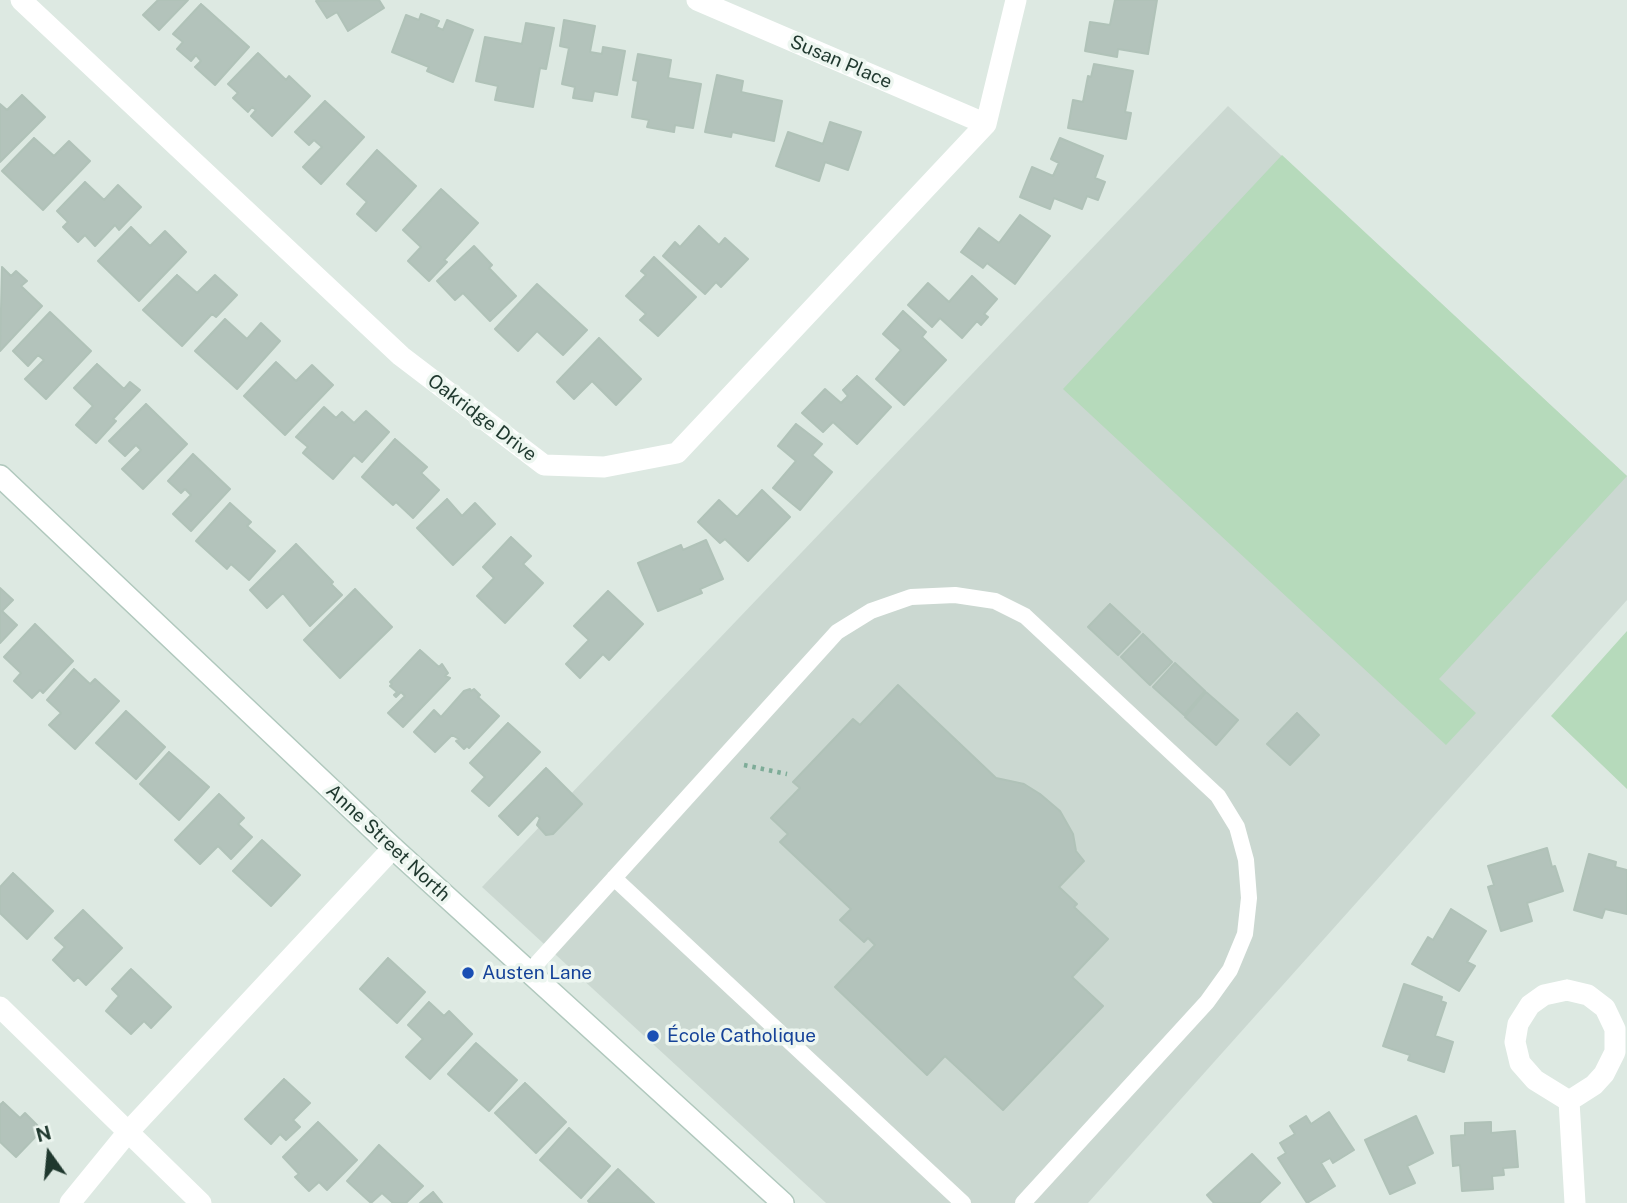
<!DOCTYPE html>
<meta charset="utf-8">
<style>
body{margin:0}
#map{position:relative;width:1627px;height:1203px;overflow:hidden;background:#dde9e2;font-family:"Public Sans",sans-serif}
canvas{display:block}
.north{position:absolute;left:14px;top:1119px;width:70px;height:70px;-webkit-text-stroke:5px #edf6f0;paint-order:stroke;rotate:345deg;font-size:19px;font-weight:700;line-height:28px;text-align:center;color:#1f382e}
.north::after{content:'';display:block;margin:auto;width:24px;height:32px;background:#1f382e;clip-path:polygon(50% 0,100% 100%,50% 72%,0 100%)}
</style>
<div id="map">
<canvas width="1627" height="1203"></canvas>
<div class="north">N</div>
</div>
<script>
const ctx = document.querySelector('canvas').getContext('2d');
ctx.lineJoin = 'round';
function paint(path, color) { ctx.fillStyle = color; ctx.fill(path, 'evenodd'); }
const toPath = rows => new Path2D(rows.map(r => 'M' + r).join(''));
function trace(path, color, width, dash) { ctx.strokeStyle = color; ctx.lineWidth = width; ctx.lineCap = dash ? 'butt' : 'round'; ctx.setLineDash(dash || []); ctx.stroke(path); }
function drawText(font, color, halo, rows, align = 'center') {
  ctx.font = font + ' "Public Sans",sans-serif'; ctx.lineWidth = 7; ctx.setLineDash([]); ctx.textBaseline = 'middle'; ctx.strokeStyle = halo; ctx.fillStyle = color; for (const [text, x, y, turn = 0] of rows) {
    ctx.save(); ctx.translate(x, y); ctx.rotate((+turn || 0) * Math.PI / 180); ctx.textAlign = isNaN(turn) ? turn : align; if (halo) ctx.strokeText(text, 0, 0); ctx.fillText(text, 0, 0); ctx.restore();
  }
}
paint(toPath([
 [1228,106,1627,476,1627,600,1088,1203,826,1203,482,887]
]), '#cbd8d1');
paint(toPath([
 [1282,155,1627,476,1439,679,1476,713,1446,745,1063,389],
 [1627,631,1627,789,1551,716]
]), '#b6dabb');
const building = toPath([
 [158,0,188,0,159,30,143,15,158,0],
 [379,0,384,8,348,31,337,12,327,18,316,1,379,0],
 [1115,0,1157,0,1148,54,1118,49,1117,57,1085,51,1090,22,1110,25,1115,0],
 [201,4,249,47,215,85,195,67,201,61,196,55,191,61,177,49,183,42,173,34,201,4],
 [421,14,439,21,436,27,443,30,447,20,473,30,453,82,427,71,429,67,392,52,406,15,419,20,421,14],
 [564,20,595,26,590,52,602,54,603,47,625,51,617,95,594,91,592,101,573,98,575,87,562,84,569,48,560,46,564,20],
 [526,23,554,28,546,69,540,68,533,107,495,100,498,86,476,81,485,37,522,44,526,23],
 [258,53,286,80,289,76,310,96,272,136,251,116,256,110,252,107,248,112,233,98,238,93,228,84,258,53],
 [638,54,671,60,668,78,701,84,693,128,675,125,674,132,647,127,649,120,632,117,638,81,633,80,638,54],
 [1094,64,1133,71,1125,112,1131,113,1126,139,1068,128,1073,100,1083,102,1088,76,1091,77,1094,64],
 [717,75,743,81,741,92,782,101,774,141,732,132,731,137,705,132,717,75],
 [22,95,45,117,0,162,0,104,7,110,22,95],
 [325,101,364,137,321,184,303,167,322,147,314,140,309,145,295,132,325,101],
 [830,122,861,132,848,170,825,162,819,181,776,166,788,132,823,144,830,122],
 [34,138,54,156,69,141,90,161,43,210,2,171,34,138],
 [1060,138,1103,156,1095,178,1105,182,1098,200,1087,196,1082,209,1054,198,1050,209,1020,197,1032,167,1053,176,1059,163,1051,159,1060,138],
 [377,150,416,186,376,231,357,214,367,202,347,184,377,150],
 [85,182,104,200,118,185,141,207,119,230,115,225,95,246,85,235,78,242,63,227,68,222,57,211,85,182],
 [441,189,478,223,444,260,447,262,429,281,408,261,421,247,403,230,441,189],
 [1020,215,1050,236,1015,284,987,263,983,268,961,252,979,228,999,243,1020,215],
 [699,226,719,245,725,238,748,259,721,287,716,282,705,294,663,256,675,242,680,247,699,226],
 [131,227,150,246,165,231,186,252,139,301,98,261,131,227],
 [474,246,492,265,489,268,516,296,490,321,463,293,455,300,437,281,474,246],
 [654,257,696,297,658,336,640,320,646,314,626,296,646,275,641,271,654,257],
 [2,267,11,276,16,271,27,281,21,286,42,306,0,351,2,267],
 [177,275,197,293,215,275,237,295,216,317,212,314,182,346,143,310,177,275],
 [972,276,997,299,984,314,988,317,981,325,977,321,962,338,940,318,932,327,908,305,928,283,949,302,972,276],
 [537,284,587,330,563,355,537,331,518,351,495,329,537,284],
 [903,311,926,332,922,337,946,360,904,405,876,379,901,350,883,334,903,311],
 [50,312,91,351,46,399,25,379,44,360,38,355,28,366,13,351,50,312],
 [225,319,247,339,261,323,280,341,237,389,195,351,225,319],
 [599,338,641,379,616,405,592,381,574,399,557,382,599,338],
 [276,362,296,381,312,365,333,385,285,435,244,396,276,362],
 [97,364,124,389,130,382,140,390,113,419,116,421,96,443,76,425,93,406,74,388,97,364],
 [857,376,891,407,857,444,833,422,823,432,802,413,825,389,841,403,848,396,843,390,857,376],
 [146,404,187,444,143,489,122,469,141,450,136,445,125,456,109,441,146,404],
 [324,407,336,418,342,412,354,423,366,411,389,432,362,462,354,455,333,479,303,453,308,447,296,437,324,407],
 [796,424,822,444,812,455,832,472,800,510,773,488,796,461,778,446,796,424],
 [395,439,427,467,421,473,439,490,413,518,396,502,393,505,362,477,395,439],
 [193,454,230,489,191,531,173,514,191,495,185,489,181,493,168,481,193,454],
 [762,490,790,517,748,561,725,539,720,543,698,522,719,500,737,517,762,490],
 [447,499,462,516,475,503,495,524,453,565,417,528,447,499],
 [230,503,251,522,247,526,275,551,249,580,231,564,227,569,196,541,230,503],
 [511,537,531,556,523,564,543,583,505,623,477,596,494,578,483,567,511,537],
 [706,540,723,579,700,589,702,593,658,611,638,563,681,545,683,550,706,540],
 [296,544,333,582,331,584,342,595,310,626,283,593,267,608,250,590,296,544],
 [0,588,13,600,2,611,17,625,0,643,0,588],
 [355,589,392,627,340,678,304,640,355,589],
 [608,591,643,624,609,660,603,654,580,678,566,664,589,640,574,626,608,591],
 [1110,604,1140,632,1118,655,1088,627,1110,604],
 [35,624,73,661,43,693,40,690,32,698,14,681,21,673,4,657,35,624],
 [1143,634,1172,662,1150,685,1121,657,1143,634],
 [420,650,439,667,442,664,448,673,445,676,450,678,403,727,388,713,405,696,401,692,396,697,394,695,397,692,390,686,392,684,390,682,420,650],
 [1175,663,1205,691,1184,715,1153,687,1175,663],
 [74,669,90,684,95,679,119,701,75,749,49,725,61,713,47,700,74,669],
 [898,685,996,778,1024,784,1040,794,1060,811,1073,834,1076,851,1084,861,1059,887,1077,904,1074,907,1108,939,1072,977,1103,1006,1003,1110,945,1056,927,1075,835,987,875,945,868,938,864,942,840,920,851,909,780,842,788,834,771,818,800,788,793,782,853,719,860,725,898,685],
 [470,689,471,691,474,689,480,695,478,697,499,716,469,748,467,746,464,749,456,741,459,739,452,735,435,752,414,732,434,710,441,717,464,691,470,689],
 [1206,692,1238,720,1216,745,1185,717,1206,692],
 [126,711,165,747,136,779,96,743,126,711],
 [1297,713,1319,735,1290,765,1267,744,1297,713],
 [508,723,540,752,489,806,472,791,485,777,470,763,508,723],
 [169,752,209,787,179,820,140,784,169,752],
 [546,768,582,804,553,834,546,835,537,825,540,818,537,815,518,835,499,816,546,768],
 [219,794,244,818,238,824,252,837,231,859,218,846,200,864,175,840,219,794],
 [262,840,300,875,271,906,233,871,262,840],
 [1547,848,1552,867,1555,866,1563,891,1527,903,1532,921,1501,931,1488,887,1494,885,1488,866,1547,848],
 [1589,854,1616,862,1615,867,1627,870,1627,914,1605,909,1602,918,1574,910,1589,854],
 [13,873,53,911,27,939,0,913,0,887,13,873],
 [1451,909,1486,931,1467,962,1475,966,1459,991,1412,964,1428,937,1433,940,1451,909],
 [83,910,122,948,86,985,78,977,74,981,53,960,65,947,55,938,83,910],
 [388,958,425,992,397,1023,360,989,388,958],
 [131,969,171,1007,151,1028,144,1021,131,1034,106,1011,119,996,112,989,131,969],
 [1404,984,1442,997,1441,1001,1446,1003,1435,1036,1453,1042,1444,1072,1408,1060,1410,1055,1383,1046,1404,984],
 [429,1002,444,1016,449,1011,472,1034,430,1079,406,1057,423,1039,408,1025,429,1002],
 [476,1043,517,1080,489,1111,448,1074,476,1043],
 [284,1079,310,1103,293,1120,300,1127,286,1140,280,1134,271,1144,245,1119,284,1079],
 [525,1083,566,1122,536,1153,495,1113,525,1083],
 [3,1102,20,1118,25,1113,42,1130,16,1157,0,1142,0,1105,3,1102],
 [1329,1112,1354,1150,1333,1163,1330,1158,1321,1163,1335,1186,1307,1203,1278,1158,1286,1153,1280,1143,1295,1134,1290,1126,1306,1116,1311,1124,1329,1112],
 [1416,1116,1433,1153,1407,1166,1415,1183,1390,1194,1365,1140,1416,1116],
 [318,1122,357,1160,327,1190,319,1182,309,1191,295,1177,299,1174,283,1157,318,1122],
 [1491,1122,1491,1133,1515,1131,1518,1167,1503,1168,1504,1175,1492,1176,1493,1189,1462,1191,1460,1165,1453,1166,1451,1136,1465,1135,1465,1123,1491,1122],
 [569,1128,610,1166,581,1198,540,1160,569,1128],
 [379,1145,423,1186,406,1203,393,1203,382,1193,371,1203,347,1181,379,1145],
 [1252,1154,1280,1183,1259,1203,1214,1203,1207,1195,1252,1154],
 [618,1169,654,1203,590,1203,588,1201,618,1169],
 [433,1192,442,1203,420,1203,433,1192]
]);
paint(building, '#b3c3bb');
trace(building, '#b0c2b8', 2);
const secondary = toPath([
 [0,476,393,848,783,1203]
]);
trace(secondary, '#b0c8bd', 24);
trace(toPath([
 [744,765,787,774]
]), '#7eac98', 4.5, [3.5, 5]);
trace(toPath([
 [614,878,963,1203],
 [529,972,837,632,871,611,911,597,955,595,995,601,1025,616,1218,796,1237,827,1246,860,1249,898,1245,934,1230,970,1207,1002,1023,1203]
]), '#fff', 16);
trace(toPath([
 [21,0,401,356,544,465,604,467,677,453,986,124,1016,0],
 [697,0,986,124],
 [1567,990,1588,995,1605,1008,1615,1029,1615,1052,1604,1074,1594,1085,1569,1101,1535,1080,1520,1063,1515,1042,1518,1024,1530,1005,1544,995,1567,990],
 [0,1007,201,1203],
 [1569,1101,1575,1203],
 [70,1203,128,1132,393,848]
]), '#fff', 21);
trace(secondary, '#fff', 21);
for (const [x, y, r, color] of [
 [468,973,7,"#1a4fb4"],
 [653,1036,7,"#1a4fb4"]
]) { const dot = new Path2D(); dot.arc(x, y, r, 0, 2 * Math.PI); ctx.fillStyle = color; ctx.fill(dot); trace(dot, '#edf6f0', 2.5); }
drawText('19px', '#1f382e', '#edf6f0', [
 ["Susan Place",841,62,23],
 ["Oakridge Drive",482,418,37],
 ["Anne Street North",388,843,43]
]);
drawText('19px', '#164399', '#edf6f0', [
 ["Austen Lane",482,973],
 ["École Catholique",667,1036]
], 'left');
</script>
